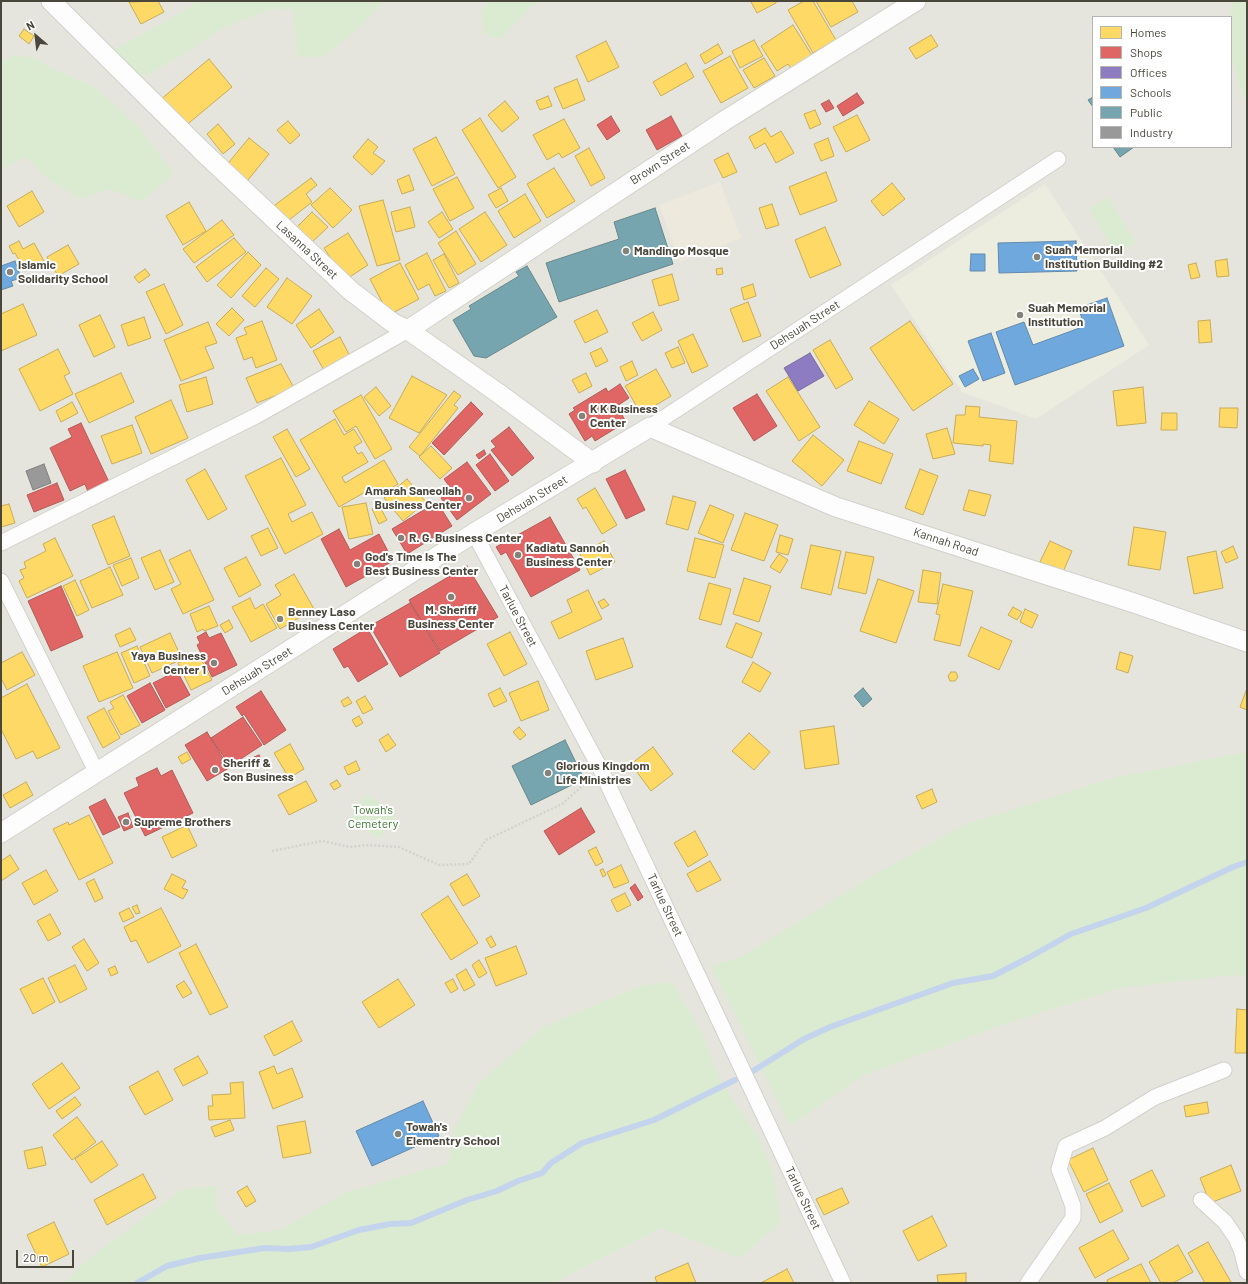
<!DOCTYPE html>
<style>
body{margin:0}
#map{position:relative;width:1248px;height:1284px;overflow:hidden;background:#f3f3ef;font-family:Barlow,sans-serif}
canvas{display:block}
.frame{position:absolute;inset:0;border:2px solid #49463b;pointer-events:none}
.legend{position:absolute;left:1092px;top:16px;width:140px;height:132px;box-sizing:border-box;background:#fff;border:1px solid #b6b5b1;margin:0;padding:5px 7px;list-style:none;font-size:12px;color:#49463b}
.legend li{display:flex;align-items:center;gap:8px;height:20px}
.legend b{width:20px;border:1px solid #b6b5b1}
.north{position:absolute;left:16px;top:16px;width:40px;height:40px;-webkit-text-stroke:3px #fff;paint-order:stroke;rotate:332deg;font-size:11px;font-weight:700;line-height:16px;text-align:center;color:#49463b}
.north::after{content:'';display:block;margin:auto;width:14px;height:18px;background:#49463b;clip-path:polygon(50% 0,100% 100%,50% 72%,0 100%)}
.scale{position:absolute;left:16px;top:1250px;width:58px;height:18px;box-sizing:border-box;border:2px solid #49463b;border-top:0;padding-left:5px;font-size:12px;line-height:14px;white-space:nowrap;color:#49463b;-webkit-text-stroke:3px #fff;paint-order:stroke}
</style>
<div id="map">
<canvas width="1248" height="1284"></canvas>
<div class="frame"></div>
<ul class="legend">
<li><b style="height:11px;background:#ffd966"></b>Homes</li>
<li><b style="height:11px;background:#e06666"></b>Shops</li>
<li><b style="height:11px;background:#8e7cc3"></b>Offices</li>
<li><b style="height:11px;background:#6fa8dc"></b>Schools</li>
<li><b style="height:11px;background:#76a5af"></b>Public</li>
<li><b style="height:11px;background:#999"></b>Industry</li>
</ul>
<div class="north">N</div>
<div class="scale">20 m</div>
</div>
<script>
const ctx = document.querySelector('canvas').getContext('2d');
ctx.lineJoin = 'round';
function paint(path, color) { ctx.fillStyle = color; ctx.fill(path, 'evenodd'); }
const toPath = rows => new Path2D(rows.map(r => 'M' + r).join(''));
function trace(path, color, width, dash) { ctx.strokeStyle = color; ctx.lineWidth = width; ctx.lineCap = dash ? 'butt' : 'round'; ctx.setLineDash(dash || []); ctx.stroke(path); }
function drawText(font, color, halo, rows, align = 'center') {
  ctx.font = font + ' Barlow,sans-serif'; ctx.lineWidth = 4; ctx.setLineDash([]); ctx.textBaseline = 'middle'; ctx.strokeStyle = halo; ctx.fillStyle = color; for (const [text, x, y, turn = 0] of rows) {
    ctx.save(); ctx.translate(x, y); ctx.rotate((+turn || 0) * Math.PI / 180); ctx.textAlign = isNaN(turn) ? turn : align; if (halo) ctx.strokeText(text, 0, 0); ctx.fillText(text, 0, 0); ctx.restore();
  }
}
paint(toPath([
 [1,1,1247,1,1247,1283,1,1283],
 [1093,17,1231,17,1231,147,1093,147]
]), '#e6e5dd');
paint(toPath([
 [720,182,741,238,680,262,659,205]
]), '#ede9dd');
paint(toPath([
 [1045,184,1149,345,1036,419,962,392,891,285]
]), '#ececdf');
paint(toPath([
 [198,1,385,1,353,33,323,57,297,57,293,9,269,10,221,29,184,54,145,76,113,73,110,52,182,12],
 [489,1,544,1,532,6,502,37,494,38,483,34,481,12],
 [1232,1,1247,1,1247,102,1243,97,1231,57,1231,17,1230,17],
 [14,55,35,58,49,67,96,88,139,127,174,174,141,202,110,189,80,199,48,179,26,157,1,169,1,63],
 [1108,197,1136,243,1116,255,1089,209],
 [1247,752,1247,977,1233,975,1121,988,1005,1024,864,1075,790,1126,711,966,743,956,874,875,966,824,1116,777],
 [366,794,396,814,379,839,349,819],
 [672,982,702,1033,721,1082,760,1140,772,1170,781,1222,740,1258,661,1228,553,1283,64,1283,88,1259,183,1189,216,1186,217,1210,238,1235,280,1230,347,1192,449,1163,454,1130,479,1083,543,1027,643,985]
]), '#dbebd2');
const homes = toPath([
 [158,1,164,12,141,24,129,2,158,1],
 [753,1,776,1,776,3,757,13,751,2,753,1],
 [804,1,813,1,836,40,813,53,788,10,804,1],
 [816,1,852,1,858,12,831,27,816,1],
 [793,25,813,57,792,70,788,64,777,71,761,46,793,25],
 [24,29,34,36,29,44,19,36,24,29],
 [931,35,938,46,916,59,909,48,931,35],
 [754,40,763,56,740,68,732,51,754,40],
 [606,41,619,67,588,82,576,56,606,41],
 [718,44,723,53,705,64,700,55,718,44],
 [730,56,748,88,721,103,703,71,730,56],
 [764,58,775,76,754,88,743,70,764,58],
 [209,59,232,87,183,128,160,100,209,59],
 [686,63,694,77,661,96,653,82,686,63],
 [577,79,585,100,563,109,554,88,577,79],
 [548,96,552,106,540,110,536,101,548,96],
 [505,101,519,118,502,132,488,115,505,101],
 [815,110,821,124,810,129,804,114,815,110],
 [857,115,870,140,846,152,833,127,857,115],
 [480,118,516,177,498,188,462,130,480,118],
 [564,119,580,148,562,158,559,153,547,160,533,135,564,119],
 [288,121,300,135,290,144,277,130,288,121],
 [218,124,235,144,223,154,207,134,218,124],
 [765,128,771,137,781,131,794,153,776,163,765,143,755,149,749,137,765,128],
 [436,137,455,174,432,186,413,149,436,137],
 [249,138,269,154,244,185,224,168,249,138],
 [828,138,834,156,821,161,814,144,828,138],
 [368,139,378,147,373,153,385,161,372,175,353,157,368,139],
 [589,148,605,178,591,186,575,156,589,148],
 [728,153,737,172,723,178,714,160,728,153],
 [554,168,575,201,547,218,527,184,554,168],
 [826,172,837,201,800,215,789,187,826,172],
 [409,175,414,190,402,194,397,180,409,175],
 [457,177,474,208,450,221,433,189,457,177],
 [311,178,317,185,306,194,312,202,284,224,271,208,311,178],
 [892,183,905,199,883,216,871,201,892,183],
 [330,188,352,210,333,228,311,205,330,188],
 [501,188,508,201,496,208,488,195,501,188],
 [32,191,44,212,19,227,7,206,32,191],
 [525,194,541,221,514,238,498,211,525,194],
 [383,200,400,260,377,266,359,206,383,200],
 [189,202,206,231,183,245,166,216,189,202],
 [772,204,779,225,766,229,759,208,772,204],
 [410,207,415,227,396,232,391,212,410,207],
 [312,212,328,227,308,246,293,231,312,212],
 [442,212,453,229,439,238,428,222,442,212],
 [485,212,507,245,481,262,459,229,485,212],
 [222,220,234,235,194,263,183,249,222,220],
 [825,227,841,265,810,278,795,240,825,227],
 [456,231,476,264,458,275,438,243,456,231],
 [348,233,368,265,345,280,324,248,348,233],
 [234,238,246,252,207,282,196,267,234,238],
 [19,241,23,249,34,243,44,261,25,271,15,253,13,254,9,246,19,241],
 [68,245,79,264,58,276,47,257,68,245],
 [248,252,261,265,231,298,217,285,248,252],
 [427,253,446,291,435,296,429,284,418,290,405,265,427,253],
 [444,254,459,283,449,288,433,260,444,254],
 [1227,259,1229,276,1217,277,1215,261,1227,259],
 [400,263,419,299,389,315,370,279,400,263],
 [1196,263,1200,277,1191,279,1188,265,1196,263],
 [266,268,279,279,255,307,242,296,266,268],
 [722,268,723,274,717,275,716,269,722,268],
 [145,269,150,275,139,283,134,277,145,269],
 [672,274,679,300,659,306,652,280,672,274],
 [287,278,312,296,292,324,267,307,287,278],
 [164,284,183,325,166,334,146,292,164,284],
 [753,284,756,296,744,300,741,288,753,284],
 [748,302,761,336,743,342,730,309,748,302],
 [23,304,37,335,1,351,1,314,23,304],
 [232,308,244,320,229,336,216,324,232,308],
 [319,309,334,332,311,348,296,325,319,309],
 [597,310,608,332,585,343,574,321,597,310],
 [653,312,662,330,642,341,632,323,653,312],
 [100,315,115,347,94,357,79,325,100,315],
 [144,317,151,338,128,346,121,325,144,317],
 [1210,320,1212,342,1199,343,1198,321,1210,320],
 [262,321,277,360,256,368,252,357,244,360,236,338,247,334,244,328,262,321],
 [910,321,953,384,913,411,870,348,910,321],
 [208,322,217,343,205,347,214,368,181,381,164,340,208,322],
 [693,334,708,366,692,373,678,341,693,334],
 [340,337,351,358,325,372,313,351,340,337],
 [830,340,853,379,836,389,813,350,830,340],
 [678,347,685,363,672,368,665,353,678,347],
 [601,348,608,361,596,367,590,353,601,348],
 [58,349,70,373,64,376,73,394,40,411,19,369,58,349],
 [632,361,638,375,626,381,620,367,632,361],
 [281,364,294,388,257,403,246,378,281,364],
 [656,369,671,396,641,414,625,386,656,369],
 [121,373,134,402,89,423,75,394,121,373],
 [586,373,592,386,579,393,572,380,586,373],
 [412,376,447,395,419,433,389,418,412,376],
 [206,377,213,404,187,412,179,385,206,377],
 [788,377,820,427,799,441,766,391,788,377],
 [376,387,391,406,379,416,364,397,376,387],
 [1143,387,1146,423,1117,426,1113,391,1143,387],
 [454,391,461,396,454,405,458,408,420,456,409,447,454,391],
 [361,395,392,449,375,459,356,426,346,432,333,411,361,395],
 [171,400,188,438,151,454,135,417,171,400],
 [869,401,899,419,884,444,854,425,869,401],
 [72,402,78,413,61,422,56,411,72,402],
 [966,406,980,407,979,417,1017,421,1013,464,989,461,991,445,983,444,983,446,953,443,956,415,965,415,966,406],
 [1220,408,1238,408,1237,428,1219,427,1220,408],
 [1162,413,1177,413,1177,430,1161,430,1162,413],
 [335,419,344,435,354,429,362,442,354,447,358,454,362,452,368,462,342,477,345,483,384,460,398,484,379,495,374,487,339,507,300,440,335,419],
 [132,425,142,453,112,464,101,436,132,425],
 [947,428,955,454,933,459,926,434,947,428],
 [287,429,310,469,296,477,273,437,287,429],
 [813,435,844,460,822,486,792,461,813,435],
 [859,441,893,454,881,484,847,471,859,441],
 [431,446,452,468,440,479,419,457,431,446],
 [281,458,306,505,288,514,292,522,312,512,323,534,285,554,245,476,281,458],
 [205,469,227,509,208,520,186,480,205,469],
 [920,469,938,476,923,515,905,508,920,469],
 [407,479,426,502,403,521,384,498,407,479],
 [595,488,617,525,602,534,586,507,583,509,577,499,595,488],
 [969,490,991,495,985,516,963,510,969,490],
 [673,496,696,502,688,530,666,524,673,496],
 [366,503,373,534,349,539,342,507,366,503],
 [9,504,15,523,1,527,1,506,9,504],
 [379,505,387,520,379,524,372,509,379,505],
 [710,505,734,515,723,543,698,533,710,505],
 [745,513,778,525,764,561,731,550,745,513],
 [114,516,130,556,108,565,92,525,114,516],
 [1134,527,1166,532,1160,570,1128,565,1134,527],
 [268,528,278,548,261,556,251,536,268,528],
 [780,535,793,539,788,555,776,552,780,535],
 [55,538,73,576,27,598,19,581,24,578,20,570,26,568,24,562,46,551,43,544,55,538],
 [695,538,724,545,715,578,687,571,695,538],
 [604,541,615,562,590,575,580,554,604,541],
 [1050,541,1072,551,1063,572,1040,562,1050,541],
 [811,545,841,551,831,595,801,588,811,545],
 [1233,546,1238,558,1226,563,1221,552,1233,546],
 [160,550,174,582,155,590,141,558,160,550],
 [190,550,214,600,183,614,171,589,181,584,169,560,190,550],
 [1216,551,1223,588,1194,594,1187,557,1216,551],
 [846,552,874,557,866,594,838,588,846,552],
 [779,554,788,560,780,573,770,567,779,554],
 [246,557,261,585,239,597,224,568,246,557],
 [131,558,139,578,122,586,113,565,131,558],
 [110,567,123,595,92,608,80,581,110,567],
 [923,570,941,573,937,604,918,602,923,570],
 [294,574,314,609,280,629,266,604,281,595,275,585,294,574],
 [744,578,771,586,759,622,733,614,744,578],
 [878,579,914,591,896,643,860,631,878,579],
 [75,580,89,610,77,616,63,586,75,580],
 [709,583,731,589,721,625,699,619,709,583],
 [943,584,973,591,960,646,934,640,940,615,936,614,943,584],
 [588,590,602,619,559,639,551,622,572,612,567,600,588,590],
 [250,598,255,609,263,604,277,628,251,642,232,607,250,598],
 [604,599,609,605,602,609,598,602,604,599],
 [209,606,218,626,204,631,203,629,197,632,190,614,209,606],
 [1013,607,1022,612,1017,620,1008,615,1013,607],
 [1025,609,1038,615,1032,628,1020,622,1025,609],
 [229,620,233,628,225,633,220,625,229,620],
 [736,623,762,633,752,658,726,647,736,623],
 [981,627,1012,641,999,670,968,656,981,627],
 [130,628,136,640,120,647,115,635,130,628],
 [510,632,527,664,504,676,487,644,510,632],
 [170,633,182,659,152,673,140,647,170,633],
 [623,638,633,667,596,680,586,651,623,638],
 [137,646,150,676,134,683,121,653,137,646],
 [22,652,35,675,7,690,1,678,1,663,22,652],
 [117,652,133,688,99,702,83,666,117,652],
 [1120,652,1133,656,1128,673,1116,669,1120,652],
 [198,653,212,680,191,690,178,663,198,653],
 [753,662,771,673,760,692,742,682,753,662],
 [951,672,956,672,958,677,955,681,950,681,948,676,951,672],
 [538,681,549,710,521,721,509,693,538,681],
 [27,684,60,748,37,759,33,751,16,759,1,729,1,698,27,684],
 [500,688,507,701,494,707,488,694,500,688],
 [1246,691,1247,692,1247,710,1240,707,1246,691],
 [123,695,140,725,121,735,108,711,114,708,110,702,123,695],
 [365,696,373,709,363,714,356,701,365,696],
 [348,697,352,703,344,707,341,701,348,697],
 [104,708,120,738,103,748,87,717,104,708],
 [359,716,363,723,356,727,352,720,359,716],
 [834,726,839,764,805,769,800,731,834,726],
 [519,727,526,735,520,740,513,732,519,727],
 [749,733,770,752,754,770,732,751,749,733],
 [388,734,396,745,386,752,379,740,388,734],
 [290,744,304,769,289,778,274,753,290,744],
 [653,747,673,774,651,791,631,764,653,747],
 [187,752,191,759,182,764,178,757,187,752],
 [356,761,360,770,348,775,344,767,356,761],
 [337,780,341,786,334,790,330,784,337,780],
 [306,781,317,801,289,815,278,795,306,781],
 [26,782,33,795,10,808,3,795,26,782],
 [932,789,937,802,922,809,916,796,932,789],
 [89,815,113,863,79,880,53,829,68,822,69,825,89,815],
 [187,825,197,846,172,858,162,837,187,825],
 [695,831,708,855,688,867,674,843,695,831],
 [596,847,603,862,596,866,588,851,596,847],
 [10,855,19,869,1,881,1,861,10,855],
 [710,861,721,880,697,892,687,874,710,861],
 [621,865,629,882,614,888,607,872,621,865],
 [603,869,606,875,603,877,600,870,603,869],
 [46,870,58,891,34,905,22,883,46,870],
 [172,874,186,881,182,888,188,890,183,899,164,889,172,874],
 [467,874,480,896,463,906,450,884,467,874],
 [94,879,103,898,95,902,86,883,94,879],
 [625,893,631,905,617,912,611,900,625,893],
 [448,896,478,943,451,960,421,914,448,896],
 [137,905,140,913,136,914,132,907,137,905],
 [129,908,134,917,123,922,119,913,129,908],
 [161,908,181,946,148,963,136,940,131,942,124,927,161,908],
 [50,914,61,934,48,941,37,921,50,914],
 [491,936,496,945,491,948,486,939,491,936],
 [84,939,99,963,87,971,72,947,84,939],
 [196,944,228,1007,210,1015,179,953,196,944],
 [516,946,527,974,496,986,485,958,516,946],
 [479,960,487,973,479,978,472,965,479,960],
 [75,965,87,989,60,1003,48,978,75,965],
 [115,966,118,973,111,976,108,969,115,966],
 [466,969,475,985,464,991,456,975,466,969],
 [43,978,55,1002,33,1014,20,989,43,978],
 [398,979,415,1005,379,1028,362,1002,398,979],
 [453,979,458,989,451,993,445,983,453,979],
 [184,981,192,993,183,998,176,986,184,981],
 [1237,1009,1247,1010,1247,1053,1235,1053,1237,1009],
 [292,1021,302,1041,274,1056,264,1036,292,1021],
 [198,1056,208,1073,183,1086,174,1069,198,1056],
 [62,1063,80,1088,49,1109,32,1084,62,1063],
 [274,1066,277,1074,292,1068,303,1097,273,1109,259,1072,274,1066],
 [158,1071,173,1100,145,1115,129,1087,158,1071],
 [243,1082,245,1118,209,1120,208,1106,213,1106,212,1095,231,1094,230,1083,243,1082],
 [75,1097,81,1105,62,1119,56,1111,75,1097],
 [1207,1102,1209,1113,1186,1117,1184,1106,1207,1102],
 [77,1117,96,1142,72,1160,53,1135,77,1117],
 [230,1120,234,1130,215,1137,211,1127,230,1120],
 [305,1121,311,1153,283,1158,277,1126,305,1121],
 [102,1141,118,1165,91,1183,75,1159,102,1141],
 [42,1147,46,1165,28,1169,24,1151,42,1147],
 [1093,1148,1108,1180,1084,1192,1068,1160,1093,1148],
 [1231,1165,1241,1191,1210,1203,1200,1178,1231,1165],
 [1152,1170,1165,1196,1142,1207,1130,1181,1152,1170],
 [143,1174,156,1198,107,1225,94,1200,143,1174],
 [1109,1183,1123,1211,1100,1223,1086,1194,1109,1183],
 [247,1186,256,1201,246,1207,237,1192,247,1186],
 [842,1188,849,1203,824,1215,816,1199,842,1188],
 [932,1216,947,1246,918,1261,903,1231,932,1216],
 [54,1222,69,1254,42,1267,27,1235,54,1222],
 [1113,1230,1129,1259,1095,1278,1079,1248,1113,1230],
 [1208,1242,1231,1282,1230,1283,1205,1283,1188,1253,1208,1242],
 [1178,1245,1193,1272,1173,1283,1161,1283,1149,1262,1178,1245],
 [688,1263,696,1283,657,1283,655,1277,688,1263],
 [1141,1264,1151,1283,1108,1283,1107,1280,1141,1264],
 [787,1269,794,1283,761,1283,787,1269],
 [966,1273,966,1283,938,1283,937,1275,966,1273]
]);
paint(homes, '#ffd966');
trace(homes, '#c8ad59', 1);
const shops = toPath([
 [857,93,864,103,843,116,837,106,857,93],
 [829,100,834,108,826,112,821,104,829,100],
 [611,116,620,131,607,140,597,125,611,116],
 [671,116,682,136,657,150,646,130,671,116],
 [620,384,629,398,617,406,626,422,595,441,592,436,585,441,569,414,575,410,573,408,606,388,608,392,620,384],
 [757,394,777,426,754,441,733,408,757,394],
 [471,402,483,414,444,455,432,443,471,402],
 [81,423,109,482,88,492,85,484,70,491,50,448,72,437,68,429,81,423],
 [509,427,534,458,512,476,491,450,496,447,491,441,509,427],
 [484,450,486,454,479,459,476,455,484,450],
 [490,454,509,481,495,491,476,465,490,454],
 [467,462,491,494,457,520,441,498,452,490,444,479,467,462],
 [625,470,645,510,626,519,606,479,625,470],
 [57,483,64,500,34,512,27,495,57,483],
 [437,502,452,526,407,554,392,529,437,502],
 [550,517,580,570,531,597,506,552,501,555,496,547,550,517],
 [339,529,350,550,379,534,393,561,346,587,321,539,339,529],
 [467,566,498,617,440,651,409,600,467,566],
 [61,586,83,637,51,651,28,601,61,586],
 [410,603,440,653,400,677,370,626,410,603],
 [367,628,388,664,358,682,348,666,344,668,333,649,367,628],
 [206,632,209,638,221,633,237,665,212,677,197,645,200,643,197,637,206,632],
 [177,671,190,695,166,708,153,683,177,671],
 [150,683,165,710,142,723,127,696,150,683],
 [261,691,286,730,264,745,244,714,242,716,236,707,261,691],
 [243,717,262,745,230,766,211,738,243,717],
 [207,732,229,768,207,781,185,745,207,732],
 [259,755,262,762,257,764,254,757,259,755],
 [157,768,161,776,172,770,193,813,145,836,124,793,139,786,136,778,157,768],
 [105,799,120,827,103,835,89,807,105,799],
 [581,808,595,832,559,855,544,831,581,808],
 [128,813,133,827,124,831,118,817,128,813],
 [635,884,643,897,638,901,630,888,635,884]
]);
paint(shops, '#e06666');
trace(shops, '#b35c59', 1);
const offices = toPath([
 [810,353,824,376,798,391,784,368,810,353]
]);
paint(offices, '#8e7cc3');
trace(offices, '#796c9a', 1);
const schools = toPath([
 [1076,241,1077,271,999,273,998,243,1076,241],
 [971,254,985,254,985,271,970,271,971,254],
 [15,261,21,278,11,281,13,286,1,290,1,266,15,261],
 [1107,298,1124,346,1015,385,996,332,1024,322,1033,345,1085,326,1078,308,1107,298],
 [991,333,1005,373,983,381,968,341,991,333],
 [973,369,979,379,965,387,959,376,973,369],
 [423,1101,439,1136,372,1166,356,1131,423,1101]
]);
paint(schools, '#6fa8dc');
trace(schools, '#648bac', 1);
const public = toPath([
 [1093,97,1093,107,1088,100,1093,97],
 [1113,147,1134,147,1120,157,1113,147],
 [655,208,673,264,559,302,546,263,619,239,614,222,655,208],
 [527,266,557,317,486,358,474,356,453,320,471,309,469,306,519,276,516,272,527,266],
 [863,688,872,699,863,707,854,696,863,688],
 [565,740,584,779,531,805,512,766,565,740]
]);
paint(public, '#76a5af');
trace(public, '#68888c', 1);
const industry = toPath([
 [44,464,51,483,33,490,26,471,44,464]
]);
paint(industry, '#999');
trace(industry, '#81807d', 1);
trace(toPath([
 [753,1071,804,1039,830,1027,953,983,993,976,1028,958,1071,934,1146,908,1233,867,1247,862],
 [137,1283,167,1266,200,1258,265,1248,289,1249,311,1247,359,1230,390,1224,411,1223,467,1200,497,1191,518,1181,542,1173,551,1163,582,1143,654,1120,735,1080]
]), '#c4d4ec', 6);
const minor = toPath([
 [650,427,1058,159],
 [474,533,601,770,843,1283],
 [1,543,256,416,408,330],
 [1,581,97,773],
 [1201,1200,1225,1222,1236,1238,1242,1252,1247,1272],
 [1028,1283,1073,1218,1073,1206,1059,1169,1066,1146,1105,1128,1155,1097,1224,1070]
]);
const tertiary = toPath([
 [51,1,202,151,351,291,393,323,408,330,498,393,593,463],
 [408,330,724,121,916,1],
 [1,833,474,533,650,427,836,507,1134,603,1247,642]
]);
trace(minor, '#d1d1cc', 17);
trace(tertiary, '#d1d1cc', 21);
trace(toPath([
 [272,851,322,841,350,847,366,845,399,847,439,865,469,864,486,840,562,804,587,782]
]), '#d3d2cd', 2.5, [2, 2]);
trace(minor, '#fdfdfd', 15);
trace(tertiary, '#fdfdfd', 19);
for (const [x, y, r, color] of [
 [626,251,4,"#84837a"],
 [1037,257,4,"#84837a"],
 [10,272,4,"#84837a"],
 [1020,315,4,"#84837a"],
 [582,416,4,"#84837a"],
 [469,498,4,"#84837a"],
 [401,538,4,"#84837a"],
 [518,555,4,"#84837a"],
 [357,564,4,"#84837a"],
 [451,597,4,"#84837a"],
 [280,619,4,"#84837a"],
 [214,663,4,"#84837a"],
 [215,770,4,"#84837a"],
 [548,773,4,"#84837a"],
 [126,822,4,"#84837a"],
 [398,1134,4,"#84837a"]
]) { const dot = new Path2D(); dot.arc(x, y, r, 0, 2 * Math.PI); ctx.fillStyle = color; ctx.fill(dot); trace(dot, '#fff', 1.5); }
drawText('12px', '#49463b', '#fff', [
 ["Brown Street",660,163,-33],
 ["Lasanna Street",307,250,43],
 ["Dehsuah Street",805,325,-33],
 ["Dehsuah Street",532,499,-31],
 ["Kannah Road",946,542,18],
 ["Tarlue Street",518,616,62],
 ["Dehsuah Street",257,671,-32],
 ["Tarlue Street",665,905,65],
 ["Tarlue Street",803,1198,65]
]);
drawText('bold 12px', '#49463b', '#fff', [
 ["Suah Memorial",1045,250],
 ["Institution Building #2",1045,264],
 ["Mandingo Mosque",634,251],
 ["Islamic",18,265],
 ["Solidarity School",18,279],
 ["Suah Memorial",1028,308],
 ["Institution",1028,322],
 ["K K Business",590,409],
 ["Center",590,423],
 ["Amarah Saneollah",461,491,"right"],
 ["Business Center",461,505,"right"],
 ["R. G. Business Center",409,538],
 ["Kadiatu Sannoh",526,548],
 ["Business Center",526,562],
 ["God's Time Is The",365,557],
 ["Best Business Center",365,571],
 ["M. Sheriff",451,610,"center"],
 ["Business Center",451,624,"center"],
 ["Benney Laso",288,612],
 ["Business Center",288,626],
 ["Yaya Business",206,656,"right"],
 ["Center 1",206,670,"right"],
 ["Sheriff &",223,763],
 ["Son Business",223,777],
 ["Glorious Kingdom",556,766],
 ["Life Ministries",556,780],
 ["Supreme Brothers",134,822],
 ["Towah's",406,1127],
 ["Elementry School",406,1141]
], 'left');
drawText('12px', '#3e7633', '#fff', [
 ["Towah's",373,810],
 ["Cemetery",373,824]
]);
</script>
